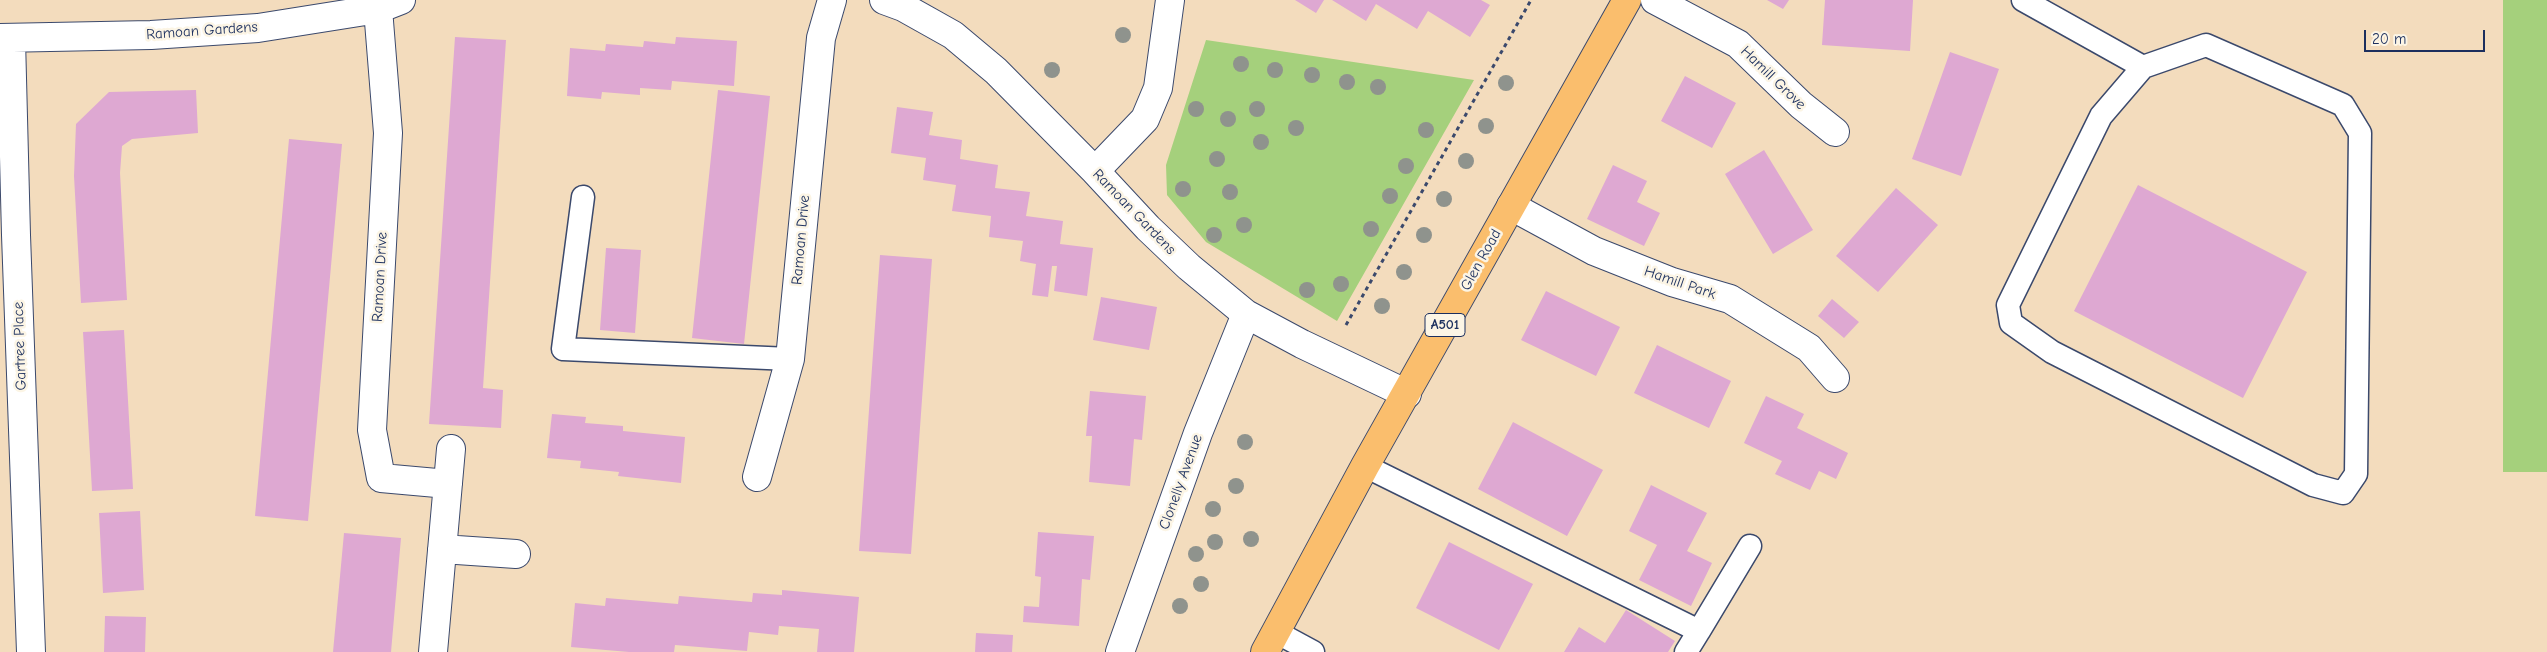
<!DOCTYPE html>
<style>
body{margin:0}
#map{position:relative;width:2547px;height:652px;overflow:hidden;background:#f3dcbd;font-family:"Comic Neue",sans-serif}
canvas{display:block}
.scale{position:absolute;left:2364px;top:30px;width:121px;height:22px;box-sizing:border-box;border:2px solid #1b2f5e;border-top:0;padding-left:6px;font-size:15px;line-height:18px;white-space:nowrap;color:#1b2f5e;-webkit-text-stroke:4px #fcf5e5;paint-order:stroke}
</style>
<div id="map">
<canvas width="2547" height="652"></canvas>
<div class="scale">20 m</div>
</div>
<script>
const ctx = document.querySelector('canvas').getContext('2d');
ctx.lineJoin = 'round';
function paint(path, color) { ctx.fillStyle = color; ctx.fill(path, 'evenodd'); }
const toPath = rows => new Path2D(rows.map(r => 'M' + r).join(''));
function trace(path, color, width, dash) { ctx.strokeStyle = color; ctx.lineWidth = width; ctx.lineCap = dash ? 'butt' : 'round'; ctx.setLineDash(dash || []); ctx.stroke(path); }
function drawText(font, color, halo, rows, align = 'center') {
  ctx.font = font + ' "Comic Neue",sans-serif'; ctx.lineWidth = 5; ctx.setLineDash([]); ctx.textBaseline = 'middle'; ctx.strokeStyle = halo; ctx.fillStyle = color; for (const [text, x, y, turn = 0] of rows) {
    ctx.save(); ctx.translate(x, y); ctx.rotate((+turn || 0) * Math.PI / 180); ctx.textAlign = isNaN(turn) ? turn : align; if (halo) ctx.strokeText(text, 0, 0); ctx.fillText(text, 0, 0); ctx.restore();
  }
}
paint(toPath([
 [2503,0,2547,0,2547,472,2503,472],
 [1206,40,1474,80,1337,321,1206,242,1167,195,1166,165]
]), '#a5d07c');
paint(toPath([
 [1295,0,1324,0,1316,13],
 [1332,0,1481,0,1490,5,1470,37,1428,11,1417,29,1376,4,1366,21],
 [1767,0,1789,0,1783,9],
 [1825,0,1913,0,1910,51,1822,45],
 [455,37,506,40,483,388,503,390,501,428,429,424],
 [676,37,737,41,734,86,672,81,671,90,640,88,640,95,602,92,601,99,567,96,570,48,605,51,606,44,643,47,644,41,675,44],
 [1950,52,1999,69,1961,176,1912,159],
 [1685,76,1736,103,1712,148,1661,121],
 [196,90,198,133,132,139,122,146,120,173,127,300,81,303,74,176,76,124,109,92],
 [718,90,770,96,744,344,692,338],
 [897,107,933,112,929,135,962,140,960,159,998,165,995,188,1030,192,1026,216,1063,221,1060,244,1093,248,1087,296,1054,291,1057,266,1052,266,1048,297,1032,295,1036,264,1020,261,1023,241,989,237,991,216,952,211,956,185,923,180,926,158,891,153],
 [289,139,342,144,308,521,255,516],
 [1764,150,1813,230,1773,254,1725,174],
 [1613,165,1647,181,1637,202,1660,213,1644,246,1587,219],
 [2138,185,2307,272,2243,398,2074,311],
 [1896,188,1938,225,1878,292,1836,256],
 [606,248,641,250,635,333,600,330],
 [880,255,932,259,911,554,859,551],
 [1546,291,1620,327,1596,376,1521,340],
 [1101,297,1157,307,1149,350,1093,340],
 [1832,299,1859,322,1844,338,1818,316],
 [124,330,133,489,92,491,83,332],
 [1657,345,1731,381,1709,428,1634,393],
 [1090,391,1146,396,1142,440,1134,439,1130,486,1089,482,1092,436,1086,436],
 [1766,396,1804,414,1797,428,1848,453,1836,479,1819,471,1810,490,1775,474,1782,461,1744,443],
 [552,414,586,417,585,423,623,426,623,431,685,437,681,483,618,476,619,472,580,468,581,461,547,458],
 [1513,422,1603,470,1567,536,1478,489],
 [1651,485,1707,513,1687,551,1712,563,1691,606,1639,580,1657,545,1629,531],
 [140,511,144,590,103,593,99,513],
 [1038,532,1094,536,1090,580,1082,579,1079,626,1023,622,1024,606,1039,607,1041,577,1035,576],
 [344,533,401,538,391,652,333,652],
 [1449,542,1533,584,1499,650,1416,608],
 [782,590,859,597,854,652,817,652,819,629,779,626,778,635,749,632,747,651,675,645,674,652,629,652,571,647,575,603,605,606,606,598,678,604,679,596,752,602,753,593,782,595],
 [1626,610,1675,641,1668,652,1564,652,1579,627,1605,643],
 [105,616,146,617,145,652,104,652],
 [976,633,1013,635,1012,652,975,652]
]), '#dea8d2');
const lane = toPath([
 [2023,0,2143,67,2206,45,2343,105,2360,133,2356,474,2343,493,2313,485,2052,352,2011,323,2008,305,2101,116,2143,67],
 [583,197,563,349,790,359],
 [1365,466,1699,631,1686,652],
 [1699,631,1750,546],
 [1276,632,1313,652]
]);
const street = toPath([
 [884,0,903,7,953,35,996,71,1095,171,1148,228,1189,267,1246,314,1302,344,1407,394],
 [1655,0,1738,44,1801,105,1835,132],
 [378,9,388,133,372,430,381,478,448,484],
 [0,38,151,35,258,28,378,9,401,0],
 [11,39,16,235,31,652],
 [1095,171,1145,119,1158,88,1170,0],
 [1511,206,1594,251,1672,282,1730,299,1809,348,1835,378],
 [757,477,790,359,821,38,832,0],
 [442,549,516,554],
 [433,652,451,449],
 [1120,652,1198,433,1246,314]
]);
const primary = toPath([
 [1265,652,1365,466,1627,0]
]);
trace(lane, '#3b496c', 25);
trace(street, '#3b496c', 30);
trace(primary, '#3b496c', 30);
trace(toPath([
 [1346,325,1531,0]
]), '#3b496c', 3, [4, 4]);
trace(lane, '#fff', 22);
trace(street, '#fff', 28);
trace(primary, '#fabe6d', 28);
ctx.fillStyle = '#8f938d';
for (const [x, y] of [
 [1123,35],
 [1241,64],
 [1052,70],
 [1275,70],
 [1312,75],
 [1347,82],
 [1506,83],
 [1378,87],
 [1196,109],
 [1257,109],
 [1228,119],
 [1486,126],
 [1296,128],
 [1426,130],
 [1261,142],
 [1217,159],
 [1466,161],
 [1406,166],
 [1183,189],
 [1230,192],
 [1390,196],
 [1444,199],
 [1244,225],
 [1371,229],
 [1214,235],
 [1424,235],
 [1404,272],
 [1341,284],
 [1307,290],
 [1382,306],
 [1245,442],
 [1236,486],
 [1213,509],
 [1251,539],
 [1215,542],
 [1196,554],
 [1201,584],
 [1180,606]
]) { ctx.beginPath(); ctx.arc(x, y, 8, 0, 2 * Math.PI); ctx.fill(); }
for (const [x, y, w] of [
 [1445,325,40]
]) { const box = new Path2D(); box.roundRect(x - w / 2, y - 11.5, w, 23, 4); ctx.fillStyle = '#fcf5e5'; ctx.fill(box); trace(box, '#1b2f5e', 1); }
drawText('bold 14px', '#1b2f5e', null, [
 ["A501",1445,325]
]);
drawText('15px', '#1b2f5e', '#fcf5e5', [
 ["Ramoan Gardens",202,31,-4],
 ["Hamill Grove",1773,78,44],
 ["Ramoan Gardens",1134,212,46],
 ["Ramoan Drive",801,240,-85],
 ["Glen Road",1481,260,-61],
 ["Ramoan Drive",380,277,-87],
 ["Hamill Park",1680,283,19],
 ["Gartree Place",20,346,-92],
 ["Clonelly Avenue",1181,482,-70]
]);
</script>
